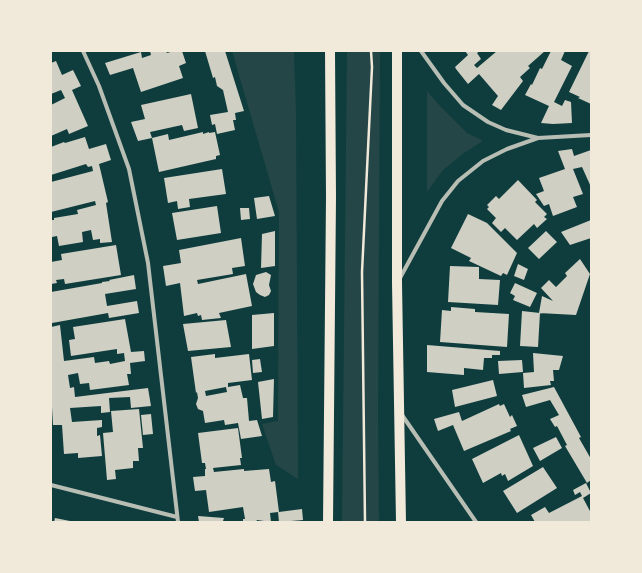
<!DOCTYPE html>
<style>
body{margin:0}
#map{position:relative;width:642px;height:573px;overflow:hidden;background:#0f3d3e;font-family:"Exo 2",sans-serif}
canvas{display:block}
.frame{position:absolute;inset:0;border:52px solid #f1e9da;pointer-events:none}
</style>
<div id="map">
<canvas width="642" height="573"></canvas>
<div class="frame"></div>
</div>
<script>
const ctx = document.querySelector('canvas').getContext('2d');
ctx.lineJoin = 'round';
function paint(path, color) { ctx.fillStyle = color; ctx.fill(path, 'evenodd'); }
const toPath = rows => new Path2D(rows.map(r => 'M' + r).join(''));
function trace(path, color, width, dash) { ctx.strokeStyle = color; ctx.lineWidth = width; ctx.lineCap = dash ? 'butt' : 'round'; ctx.setLineDash(dash || []); ctx.stroke(path); }
paint(toPath([
 [232,51,294,51,296,113,298,479,276,465,262,424,278,421,279,212],
 [347,51,380,51,378,414,379,522,342,522],
 [427,91,442,108,467,133,483,141,464,153,443,170,427,192]
]), '#244646');
paint(toPath([
 [150,51,166,51,167,53,174,51,182,51,186,63,179,66,183,78,141,92,133,68,110,75,105,63,141,52,142,58,151,55],
 [205,51,225,51,244,111,235,113,236,120,233,120,235,130,217,134,215,124,212,125,210,115,228,112,223,90,217,86,215,77,213,78],
 [465,51,480,51,477,53,481,59,474,65,477,68,497,51,545,51,528,66,530,68,520,77,523,81,501,110,492,105,498,96,479,74,468,84,456,69,455,67,468,55],
 [551,51,565,51,561,60,572,66,554,102,562,106,565,100,571,102,572,123,553,124,541,123,549,106,525,95,531,84,532,85,540,68,542,69],
 [589,51,591,51,591,104,578,98,580,97,569,92],
 [56,61,62,75,73,70,81,86,72,90,88,126,69,134,67,129,51,136,51,105,65,98,61,90,51,94,51,63],
 [191,94,198,128,184,131,182,125,150,132,152,138,138,141,131,122,145,119,141,105],
 [203,132,203,134,209,132,209,133,215,132,220,155,216,156,216,159,159,172,152,138,168,134,169,140],
 [85,137,89,149,106,144,111,160,99,164,108,202,106,203,112,242,100,243,100,239,93,240,91,230,82,232,83,242,59,246,57,236,52,237,51,220,54,220,54,218,78,214,77,210,96,205,95,201,51,212,51,182,93,171,92,166,88,167,86,164,51,175,51,147,64,142,65,143],
 [572,149,574,156,591,150,591,187,582,167,573,169,583,194,573,197,577,207,553,216,549,204,544,206,536,194,544,191,539,178,565,169,558,151],
 [222,169,226,194,189,199,190,207,178,209,177,201,168,203,164,178],
 [518,180,537,200,535,202,547,214,544,217,547,219,537,228,534,224,517,240,505,228,501,232,492,223,496,218,487,209,489,207,487,205,496,196,499,199],
 [269,196,275,216,257,219,254,198],
 [217,206,221,233,177,240,172,213],
 [240,208,249,208,250,219,241,220],
 [468,214,487,223,517,253,507,275,503,273,501,276,469,261,471,258,451,248],
 [591,220,591,238,570,245,561,232],
 [275,231,275,266,261,268,262,234],
 [546,231,557,242,539,259,528,248],
 [241,238,245,266,232,268,233,274,197,280,198,284,246,274,252,306,219,313,221,318,202,320,201,315,198,316,197,313,184,316,180,283,166,286,163,266,181,263,179,250],
 [116,245,121,275,65,284,64,279,56,280,57,283,51,284,51,262,62,260,61,254],
 [580,259,590,274,576,315,539,313,542,296,553,301,541,288,549,280,556,287,567,276,565,273],
 [518,264,528,269,524,280,514,276],
 [450,266,479,267,479,279,500,280,498,305,448,302],
 [266,272,271,275,269,285,271,291,269,295,265,297,260,295,256,292,253,284,256,275],
 [134,275,136,289,105,294,107,306,137,301,139,313,109,318,108,313,52,323,51,292,102,283,102,282,110,281,109,280],
 [515,283,537,293,530,307,513,300,515,296,510,293],
 [451,307,475,309,475,312,509,314,507,347,440,342,442,310,451,311],
 [522,311,540,313,538,347,520,346],
 [274,313,274,346,252,349,252,315],
 [125,319,131,352,144,351,145,361,130,363,131,374,127,374,129,385,90,390,89,383,80,384,78,373,68,375,70,388,74,387,75,397,148,388,151,406,131,408,130,397,109,398,110,412,101,413,101,406,70,408,72,422,102,420,102,427,97,428,97,436,100,435,102,456,78,458,78,453,64,454,62,425,53,425,51,390,51,327,60,325,64,361,94,357,95,363,109,361,110,364,125,361,124,353,117,354,117,349,71,356,69,340,75,339,73,327],
 [226,320,231,347,188,351,183,324],
 [427,345,500,351,500,355,492,355,492,358,484,358,483,370,464,368,464,375,427,372],
 [533,353,563,356,559,370,553,370,554,381,550,381,551,385,524,388,523,373,534,372],
 [215,354,215,358,249,354,252,380,228,383,228,387,240,385,243,398,247,398,249,421,257,420,262,436,241,439,238,423,225,425,224,420,205,423,203,411,198,409,196,404,198,398,197,392,196,393,191,357],
 [226,387,227,392,206,396,205,391],
 [260,359,262,372,253,373,252,360],
 [522,360,523,372,499,374,498,361],
 [274,379,273,417,262,419,258,382],
 [493,380,497,396,455,407,452,390],
 [554,387,581,437,579,438,591,459,591,480,587,483,565,446,567,445,557,426,555,427,550,419,559,415,550,400,526,407,522,395],
 [499,404,500,406,504,404,510,417,512,415,517,426,510,429,511,431,464,451,453,425,438,431,434,419,459,412,462,421],
 [139,409,143,448,138,448,139,461,133,461,133,468,115,470,116,479,107,480,103,433,113,432,111,411],
 [151,414,153,434,143,435,141,415],
 [238,428,242,458,240,458,241,465,213,468,214,472,244,469,244,471,269,469,271,482,275,481,279,512,302,509,303,520,279,522,278,512,270,513,271,522,257,520,256,522,243,522,243,519,245,519,243,507,209,512,206,490,195,491,193,477,205,476,205,469,206,469,205,463,202,463,198,433],
 [519,435,533,466,508,481,505,474,502,476,501,473,483,483,472,459],
 [556,437,562,448,540,461,533,448],
 [543,467,557,488,517,513,503,491],
 [586,483,591,493,583,498,591,513,591,522,535,522,531,515,545,507,549,513,582,496,580,492,575,495,573,490],
 [198,516,224,518,223,521,226,522,199,522],
 [55,518,70,521,70,522,54,522]
]), '#cfcfc3');
trace(toPath([
 [365,522,362,272,372,67,371,51]
]), '#f1e9da', 2.5);
trace(toPath([
 [83,51,99,86,129,169,148,263,178,522],
 [421,51,444,83,463,105,488,122,506,130,538,138],
 [400,278,442,201,458,181,483,161,507,149,538,138,591,135],
 [402,415,476,522],
 [51,485,177,517]
]), '#b8beb3', 4);
trace(toPath([
 [397,51,397,283,401,522],
 [328,522,331,197,330,51]
]), '#f1e9da', 10);
</script>
